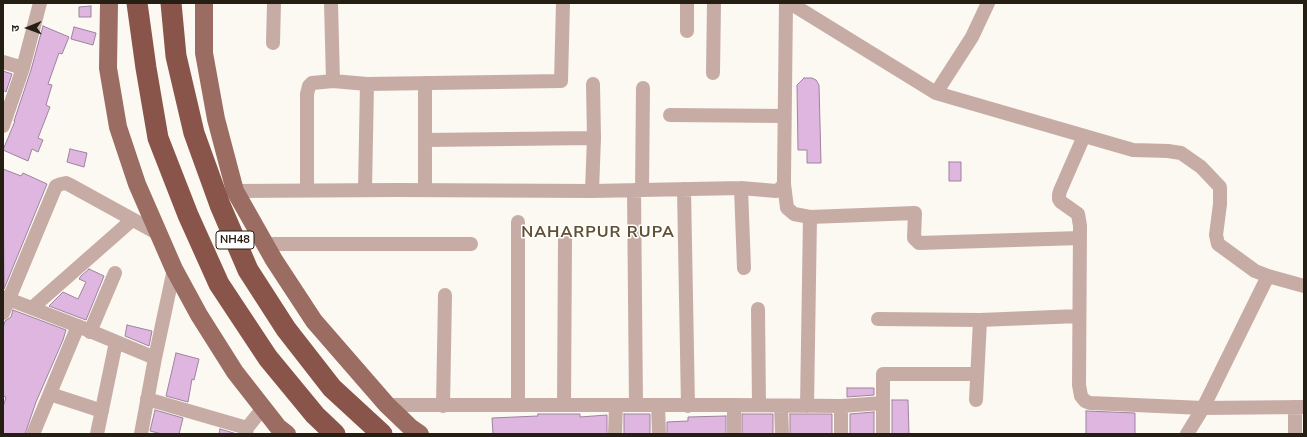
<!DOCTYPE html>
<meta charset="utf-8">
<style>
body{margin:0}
#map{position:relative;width:1307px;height:437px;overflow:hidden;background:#fcf8f2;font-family:"Nunito Sans","Noto Sans Devanagari",sans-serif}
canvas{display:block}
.frame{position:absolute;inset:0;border:4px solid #251e12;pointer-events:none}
.north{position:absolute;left:8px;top:8px;width:40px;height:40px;-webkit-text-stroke:3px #fff;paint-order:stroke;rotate:269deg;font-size:11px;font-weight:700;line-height:16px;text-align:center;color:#251e12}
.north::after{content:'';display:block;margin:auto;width:14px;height:18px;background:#251e12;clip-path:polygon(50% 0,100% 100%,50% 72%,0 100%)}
</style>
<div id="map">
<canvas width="1307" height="437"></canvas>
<div class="frame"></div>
<div class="north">उ</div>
</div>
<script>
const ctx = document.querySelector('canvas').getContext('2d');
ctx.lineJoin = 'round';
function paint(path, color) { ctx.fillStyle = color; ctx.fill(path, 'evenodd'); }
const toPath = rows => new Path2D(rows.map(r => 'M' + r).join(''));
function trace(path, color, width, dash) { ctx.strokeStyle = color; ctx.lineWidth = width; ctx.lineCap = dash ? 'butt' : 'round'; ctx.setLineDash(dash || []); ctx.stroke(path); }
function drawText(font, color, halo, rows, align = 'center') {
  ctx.font = font + ' "Nunito Sans",sans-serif'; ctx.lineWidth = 3; ctx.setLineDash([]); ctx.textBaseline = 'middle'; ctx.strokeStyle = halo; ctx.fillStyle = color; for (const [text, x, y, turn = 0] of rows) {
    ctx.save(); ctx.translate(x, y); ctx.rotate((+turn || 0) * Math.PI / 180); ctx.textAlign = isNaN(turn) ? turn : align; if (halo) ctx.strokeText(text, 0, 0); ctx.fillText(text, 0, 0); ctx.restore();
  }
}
const building = toPath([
 [91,6,91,17,79,17,79,7,91,6],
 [43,26,69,37,62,54,59,53,48,84,52,85,46,105,50,107,38,138,43,140,38,152,32,149,28,161,3,150,15,121,14,121,31,70,43,26],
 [74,27,96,33,93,45,71,39,74,27],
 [3,71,12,74,6,92,3,90,3,71],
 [804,78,812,78,816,80,819,85,821,163,807,163,807,150,798,150,797,85,804,78],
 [70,149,87,153,84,167,67,162,70,149],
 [949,162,961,162,961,181,949,181,949,162],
 [3,169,21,176,23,173,47,184,4,289,3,169],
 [89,269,104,276,86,320,49,306,63,292,78,299,86,282,79,279,81,276,89,269],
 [13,310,66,330,63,340,36,402,25,434,3,434,3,407,6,397,3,396,3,328,5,321,11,317,13,310],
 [127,325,152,331,149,346,125,336,127,325],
 [176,353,199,359,194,380,192,379,188,402,166,396,176,353],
 [847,388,874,388,874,395,847,397,847,388],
 [892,400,908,400,909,434,892,434,892,400],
 [155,410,183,418,179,434,162,434,150,431,155,410],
 [1086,411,1135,413,1135,434,1086,434,1086,411],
 [874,412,874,434,850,434,850,414,874,412],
 [538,414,580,414,580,417,607,415,607,434,493,434,492,418,538,416,538,414],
 [624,414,650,414,650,434,624,434,624,414],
 [742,414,773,414,773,434,742,434,742,414],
 [790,414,832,414,832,434,790,434,790,414],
 [726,416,726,434,667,434,667,422,688,421,688,417,726,416],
 [220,429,237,434,219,434,220,429]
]);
paint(building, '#deb6e0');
trace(building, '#9d839e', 1);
trace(toPath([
 [331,3,333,81],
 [790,3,936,93,1133,150,1168,151,1181,153,1201,167,1220,187,1220,204,1216,235,1218,244,1255,271,1268,276,1304,286],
 [687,31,687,3],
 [273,43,274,3],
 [3,62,23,68],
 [713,73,714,3],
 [425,83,425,190],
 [936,93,972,37,988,3],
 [670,115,784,116],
 [3,126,23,68,40,3],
 [1084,136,1060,191,1059,195,1059,199,1061,202,1078,214,1080,226,1079,385,1081,396,1085,401,1090,403,1203,408,1304,407],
 [425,140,594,138],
 [784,184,787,208,794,214,810,217,915,213,914,238,919,243,1080,238],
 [741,188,744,268],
 [684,189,688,406],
 [307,190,307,94,309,86,312,83,333,81,367,84,561,81,563,3],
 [365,190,367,84],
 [634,190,636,405],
 [642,190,643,88],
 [235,191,397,190,592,191,741,188,776,191,780,189,784,184,784,178,786,3],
 [592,191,594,138,593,84],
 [518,222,518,405],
 [264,244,471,244],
 [3,297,78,326,155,358],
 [32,308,132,220],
 [758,309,759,405],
 [3,313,56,186,61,184,66,183,70,185,159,234],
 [878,319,980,320,1079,316],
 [90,332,115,273],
 [50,394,102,411],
 [147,399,247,428],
 [976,400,980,320],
 [387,405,734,405,841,406,883,403],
 [564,405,565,239],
 [658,405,659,434],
 [443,406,445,295],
 [781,406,782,434],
 [807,406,810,217],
 [841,406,841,434],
 [1295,407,1295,434],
 [33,434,78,326],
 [97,434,116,342],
 [141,434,155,358,174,269],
 [246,434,247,428,263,408],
 [615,434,616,405],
 [734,434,734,405],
 [883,434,883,374,977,374],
 [1187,434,1203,408,1268,276]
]), '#c7aca6', 14);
trace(toPath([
 [109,3,108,68,118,127,137,184,174,269,199,315,235,372,278,427,287,434],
 [204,3,204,53,216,119,235,191,274,260,314,321,387,405,410,427,420,434]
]), '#9a6c62', 18);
trace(toPath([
 [137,3,146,68,158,138,188,215,219,284,268,358,315,415,335,434],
 [171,3,176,56,194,133,220,205,248,270,286,329,332,388,382,434]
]), '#89554a', 21);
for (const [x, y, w] of [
 [235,240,38]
]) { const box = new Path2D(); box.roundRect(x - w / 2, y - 9, w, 18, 3); ctx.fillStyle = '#fff'; ctx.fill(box); trace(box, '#251e12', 1); }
drawText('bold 11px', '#251e12', null, [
 ["NH48",235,240]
]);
ctx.letterSpacing = '1px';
drawText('bold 16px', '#615134', '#fff', [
 ["NAHARPUR RUPA",598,233]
]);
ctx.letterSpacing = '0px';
</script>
